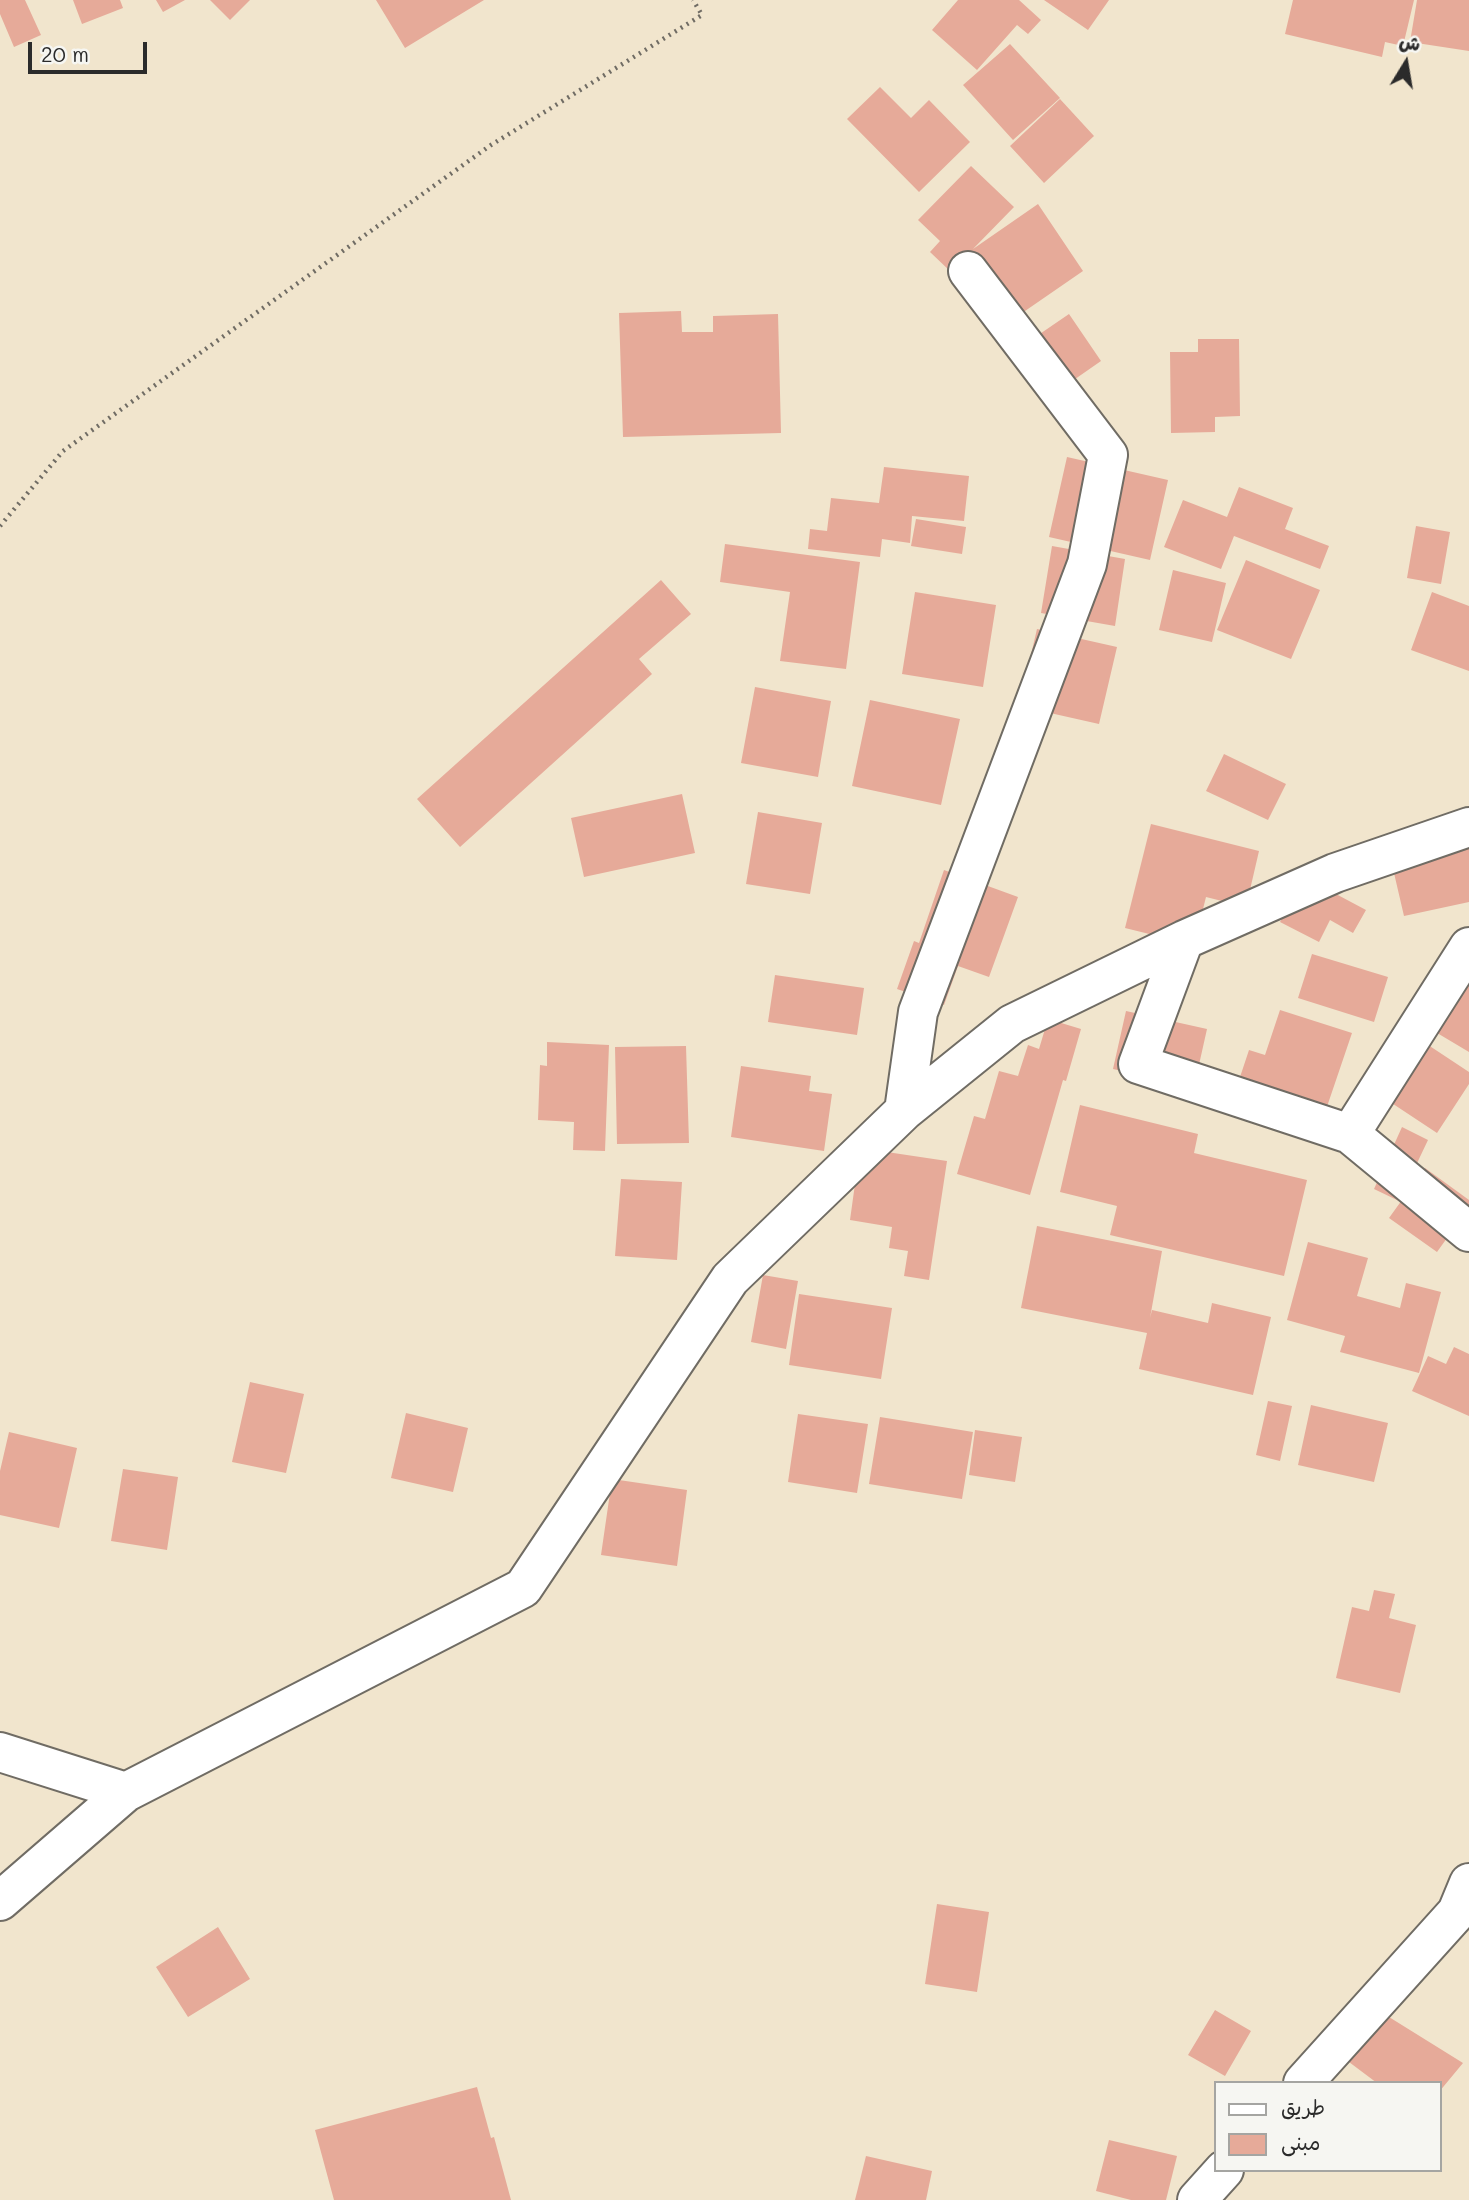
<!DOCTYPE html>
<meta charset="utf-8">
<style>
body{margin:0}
#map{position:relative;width:1469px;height:2200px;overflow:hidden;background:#f1e5cd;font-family:Mali,"Playpen Sans Arabic",sans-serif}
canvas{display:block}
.legend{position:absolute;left:1214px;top:2081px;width:228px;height:91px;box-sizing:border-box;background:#f6f6f2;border:2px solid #a5a5a2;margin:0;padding:9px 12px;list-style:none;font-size:21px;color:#2b2b2b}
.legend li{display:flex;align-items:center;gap:14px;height:35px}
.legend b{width:35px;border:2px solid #a5a5a2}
.north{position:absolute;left:1371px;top:28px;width:70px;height:70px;-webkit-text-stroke:5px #f6f6f2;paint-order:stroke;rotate:11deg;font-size:19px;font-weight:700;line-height:28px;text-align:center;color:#2b2b2b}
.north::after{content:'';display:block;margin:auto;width:24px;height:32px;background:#2b2b2b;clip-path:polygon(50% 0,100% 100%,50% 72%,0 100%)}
.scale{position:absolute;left:28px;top:42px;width:119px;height:32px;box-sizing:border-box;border:4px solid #2b2b2b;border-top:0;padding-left:9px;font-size:21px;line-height:24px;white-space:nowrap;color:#2b2b2b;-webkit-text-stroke:5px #f6f6f2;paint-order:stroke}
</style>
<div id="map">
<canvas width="1469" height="2200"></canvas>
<ul class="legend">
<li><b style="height:9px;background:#fff"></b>طريق</li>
<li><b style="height:19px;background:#e6aa99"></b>مبنى</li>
</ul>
<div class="north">ش</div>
<div class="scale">20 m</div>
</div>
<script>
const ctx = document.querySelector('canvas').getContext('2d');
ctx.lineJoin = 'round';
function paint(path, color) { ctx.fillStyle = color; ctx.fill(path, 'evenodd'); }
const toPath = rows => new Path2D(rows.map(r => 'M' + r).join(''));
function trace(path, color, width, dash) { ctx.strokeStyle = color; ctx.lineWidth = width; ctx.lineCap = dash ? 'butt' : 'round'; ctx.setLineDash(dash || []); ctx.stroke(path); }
paint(toPath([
 [0,0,25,0,41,35,14,47,0,14],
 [73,0,120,0,123,8,82,24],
 [156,0,185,0,163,12],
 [210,0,250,0,230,20],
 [376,0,484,0,405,48],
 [958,0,1019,0,1041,20,1028,34,1017,25,977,70,932,30],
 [1044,0,1109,0,1088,30],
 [1293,0,1414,0,1403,46,1385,42,1382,57,1285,34],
 [1417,0,1469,0,1469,51,1410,42],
 [1010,44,1060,98,1013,140,963,85],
 [880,87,911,118,929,100,970,142,919,192,847,119],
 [1060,99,1094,136,1044,183,1010,146],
 [971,166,1014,207,973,249,1038,204,1083,271,996,331,951,272,930,252,940,241,918,220],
 [681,311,682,332,713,332,713,316,778,314,781,433,623,437,619,313],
 [1069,314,1101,361,1045,400,1012,353],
 [1198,339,1239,339,1240,416,1215,417,1215,432,1171,433,1170,352,1198,352],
 [1067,457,1168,480,1150,560,1049,537],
 [884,467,969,476,964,521,912,516,910,543,882,539,880,557,808,549,810,529,827,531,831,498,879,503],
 [1239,487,1293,508,1285,529,1329,546,1320,569,1234,536,1221,569,1164,547,1183,500,1227,517],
 [916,519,966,527,962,554,911,546],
 [1416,526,1450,532,1441,584,1407,578],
 [725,544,860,562,846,669,780,661,790,592,720,582],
 [1052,546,1125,559,1115,626,1041,613],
 [1246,560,1320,590,1291,659,1217,630],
 [1173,570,1226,583,1212,642,1159,630],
 [661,580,691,614,639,659,652,674,460,847,417,799],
 [915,592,996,605,983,687,902,674],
 [1432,592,1469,606,1469,671,1411,650],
 [1037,629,1117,647,1099,724,1019,706],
 [755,687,831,701,818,777,741,763],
 [870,700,960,719,941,805,852,786],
 [1224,754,1286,784,1268,820,1206,791],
 [682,794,695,853,584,877,571,818],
 [758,812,822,823,810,894,746,884],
 [1151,824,1259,851,1246,907,1206,897,1194,945,1125,928],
 [1469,828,1469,902,1404,916,1394,873,1376,877],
 [944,870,1018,897,989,977,958,966,944,1005,897,989,914,941,919,943],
 [1304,877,1366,910,1353,933,1330,920,1319,942,1280,922],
 [1312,954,1388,977,1374,1022,1298,998],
 [1469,964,1469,1052,1417,1021],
 [775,975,864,988,857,1035,768,1022],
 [1280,1010,1352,1033,1316,1139,1229,1110,1249,1050,1265,1055],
 [1126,1011,1207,1029,1194,1087,1113,1069],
 [1048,1019,1081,1029,1066,1081,1063,1080,1030,1195,957,1174,974,1116,985,1119,999,1071,1018,1076,1028,1045,1039,1049],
 [1407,1031,1469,1072,1469,1084,1437,1133,1369,1088],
 [547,1042,609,1045,605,1151,573,1150,574,1122,538,1120,540,1065,547,1066],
 [686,1046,689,1143,617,1144,615,1047],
 [741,1066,811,1076,809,1091,832,1094,824,1151,731,1137],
 [1080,1105,1198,1134,1194,1153,1307,1180,1284,1276,1110,1235,1117,1206,1060,1192],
 [1402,1127,1428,1140,1399,1201,1374,1189],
 [860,1148,947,1161,929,1280,904,1276,908,1251,889,1248,892,1227,850,1220],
 [1425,1168,1469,1200,1469,1216,1465,1213,1437,1252,1389,1218],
 [621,1179,682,1182,677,1260,615,1256],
 [1037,1226,1162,1251,1150,1318,1152,1310,1208,1323,1212,1303,1271,1317,1253,1395,1139,1369,1147,1333,1021,1308],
 [1308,1242,1368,1258,1357,1296,1400,1308,1406,1283,1441,1292,1419,1373,1340,1352,1345,1336,1287,1320],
 [763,1275,798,1281,786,1349,751,1342],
 [799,1294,892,1308,881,1379,789,1365],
 [1454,1347,1469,1354,1469,1416,1412,1391,1428,1356,1446,1364],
 [250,1382,304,1394,286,1473,232,1462],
 [1268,1401,1292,1406,1280,1461,1256,1455],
 [1311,1405,1388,1423,1374,1482,1298,1465],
 [406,1413,468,1428,453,1492,391,1478],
 [798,1414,868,1424,857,1493,788,1482],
 [880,1417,973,1432,962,1499,869,1484],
 [975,1430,1022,1437,1015,1482,969,1475],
 [9,1432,77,1448,59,1528,0,1515,0,1471],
 [123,1469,178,1477,167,1550,111,1541],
 [612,1479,687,1490,677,1566,601,1555],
 [1374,1590,1395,1594,1389,1618,1416,1625,1400,1693,1336,1678,1352,1607,1369,1611],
 [937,1904,989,1912,977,1992,925,1984],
 [218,1927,250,1979,188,2017,156,1967],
 [1215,2010,1251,2031,1225,2076,1188,2055],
 [1389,2017,1463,2063,1439,2092,1439,2083,1377,2083,1349,2062],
 [477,2087,491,2138,494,2137,511,2200,334,2200,315,2130],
 [1109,2140,1177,2156,1166,2200,1131,2200,1096,2191],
 [866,2156,932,2171,926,2200,855,2200]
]), '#e6aa99');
const minor = toPath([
 [1184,940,1138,1064,1350,1134,1469,1232],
 [904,1111,918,1012,1087,564,1108,455,968,271],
 [1350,1134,1469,947],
 [0,1752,126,1792],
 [0,1901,126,1792,523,1588,730,1279,904,1111,1012,1024,1184,940,1335,873,1469,827],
 [1303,2083,1457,1912,1469,1883],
 [1197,2200,1224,2170]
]);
trace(minor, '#706c64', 42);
trace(toPath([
 [0,526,63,451,491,145,702,15,693,0]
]), '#706c64', 4.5, [2, 5]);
trace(minor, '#fff', 38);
</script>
